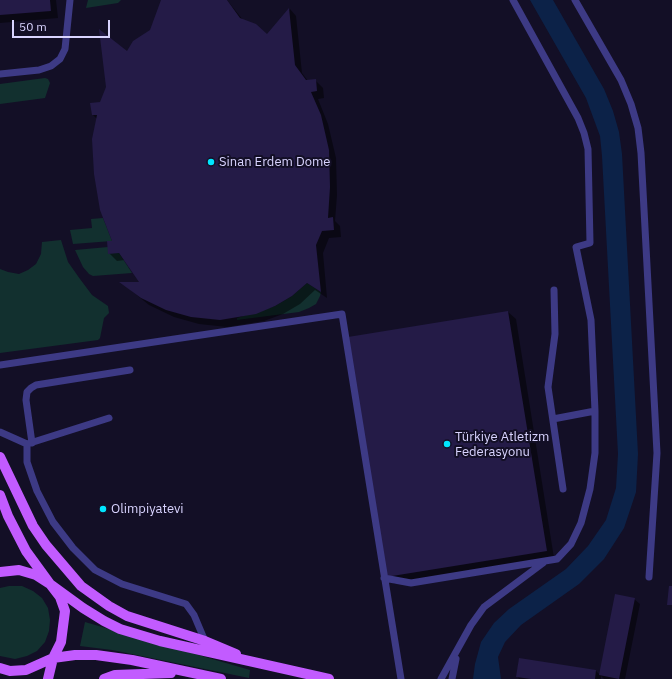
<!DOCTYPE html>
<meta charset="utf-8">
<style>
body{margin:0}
#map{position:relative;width:672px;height:679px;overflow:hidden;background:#130f26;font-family:"IBM Plex Sans",sans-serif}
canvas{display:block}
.scale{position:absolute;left:12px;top:20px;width:98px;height:18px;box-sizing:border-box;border:2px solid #d9d4ff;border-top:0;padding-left:5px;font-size:12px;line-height:14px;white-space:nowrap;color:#d9d4ff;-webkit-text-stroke:3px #130f26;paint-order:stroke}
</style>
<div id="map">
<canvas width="672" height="679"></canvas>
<div class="scale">50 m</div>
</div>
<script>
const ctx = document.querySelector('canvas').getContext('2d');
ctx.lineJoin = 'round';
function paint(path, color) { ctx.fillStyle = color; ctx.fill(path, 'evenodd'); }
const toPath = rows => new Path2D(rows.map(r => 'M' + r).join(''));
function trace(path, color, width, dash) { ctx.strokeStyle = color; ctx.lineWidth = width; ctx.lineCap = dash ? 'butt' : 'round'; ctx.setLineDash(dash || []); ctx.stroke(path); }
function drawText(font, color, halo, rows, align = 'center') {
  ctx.font = font + ' "IBM Plex Sans",sans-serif'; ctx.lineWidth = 4; ctx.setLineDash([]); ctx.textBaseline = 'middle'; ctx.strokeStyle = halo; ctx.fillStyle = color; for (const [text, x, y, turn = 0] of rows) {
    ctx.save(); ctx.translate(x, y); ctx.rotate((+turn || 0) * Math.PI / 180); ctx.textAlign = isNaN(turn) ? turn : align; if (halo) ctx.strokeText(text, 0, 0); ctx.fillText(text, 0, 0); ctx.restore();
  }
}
paint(toPath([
 [88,0,121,0,118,3,86,8],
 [45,78,48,79,50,83,45,98,0,104,0,84],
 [103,218,112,241,73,244,70,230,92,228,91,219],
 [61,240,68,262,80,279,92,295,108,306,109,313,104,318,100,338,98,340,0,353,0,269,8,272,19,274,28,270,36,264,41,254,42,242],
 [108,247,119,253,132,273,93,276,89,274,83,267,75,250],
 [307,283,321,292,320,296,316,304,309,308,299,312,237,320,237,318,275,306,292,296],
 [9,586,22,586,33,591,42,598,48,608,50,620,49,631,45,642,37,651,27,656,15,659,0,656,0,588],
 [85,622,250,670,249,678,112,650,80,646]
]), '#12302f');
paint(toPath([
 [530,0,553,0,604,89,613,111,619,132,622,154,638,454,636,492,624,528,604,559,579,584,521,625,505,642,498,657,501,679,473,679,475,664,481,642,494,623,509,609,566,569,588,546,606,520,616,488,618,454,602,156,600,136,586,98]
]), '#0c2248');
paint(toPath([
 [0,0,56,0,58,18,0,23],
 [163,0,227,0,243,20,267,36,290,9,296,16,302,73,308,81,315,80,323,88,324,98,318,99,328,124,336,158,337,195,335,221,340,226,341,237,329,238,323,253,327,298,315,290,300,304,283,314,264,321,227,327,199,324,174,317,149,305,122,283,141,283,125,260,117,261,109,253,113,242,97,119,93,115,101,103,127,52,151,31],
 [508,312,516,319,554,558,394,584,387,576],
 [634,599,640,604,625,679,604,679,601,676,601,679,519,679,517,676,519,659,596,671,600,675]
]), '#0007');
paint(toPath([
 [0,0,50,0,51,11,0,15],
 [161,0,227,0,240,18,256,24,267,34,289,8,295,65,306,80,316,79,317,91,311,92,321,115,329,150,330,187,328,218,333,217,334,230,322,231,316,245,321,292,307,283,292,296,275,306,256,314,220,320,191,317,166,310,141,298,119,282,139,282,119,253,108,254,107,241,112,241,100,210,94,174,92,139,97,115,92,115,90,103,100,102,106,87,99,29,127,51,133,41,150,30],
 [508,311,547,551,386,577,348,337],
 [669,586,672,586,672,605,667,605],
 [615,594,635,598,619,679,599,675],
 [519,658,596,670,595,679,531,679,516,677]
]), '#241b47');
trace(toPath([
 [575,0,621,80,631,104,638,128,641,153,657,453,649,577],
 [0,74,39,70,51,66,60,59,65,49,70,0],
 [554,290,555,334,548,387,563,489],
 [0,365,342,314,401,679],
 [553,419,595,411],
 [0,432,27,444,109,418],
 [32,443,26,400,27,392,31,388,36,385,130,370],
 [27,444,27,462,37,491,53,522,73,548,95,570,122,584,186,604,194,615,205,641],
 [384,578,411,583,557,559,571,544,581,523,590,489,595,453,595,411,591,320,576,247,590,243,588,149,584,133,578,118,513,0],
 [441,679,471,625,484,607,543,563],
 [452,679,456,659]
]), '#3d3a85', 7);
trace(toPath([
 [0,457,33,526,46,545,81,586,109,606,127,616,205,641,236,654],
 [0,495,8,516,26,551,50,584,83,608,104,621,120,629,160,641,329,679],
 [0,572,19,570,36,575,50,584,60,597,65,611,61,642,53,658,26,670,10,671,0,668],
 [53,658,75,655,96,655,132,660,221,679],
 [48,679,53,658],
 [104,679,115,675,171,673]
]), '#c25bff', 10);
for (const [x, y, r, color] of [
 [211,162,4,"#00e5ff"],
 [447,444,4,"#00e5ff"],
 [103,509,4,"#00e5ff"]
]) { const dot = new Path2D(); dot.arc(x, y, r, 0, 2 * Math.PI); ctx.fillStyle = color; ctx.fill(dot); trace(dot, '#130f26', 1.5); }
drawText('13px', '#d9d4ff', '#130f26', [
 ["Sinan Erdem Dome",219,162],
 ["Türkiye Atletizm",455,437],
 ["Federasyonu",455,452],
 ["Olimpiyatevi",111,509]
], 'left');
</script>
